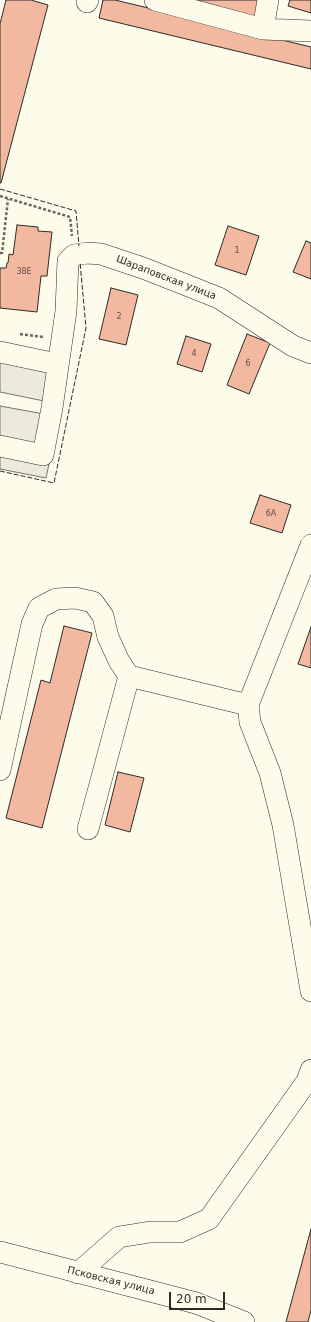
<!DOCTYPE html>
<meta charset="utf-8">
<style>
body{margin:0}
#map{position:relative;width:311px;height:1322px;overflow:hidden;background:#fdfbea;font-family:"DejaVu Sans",sans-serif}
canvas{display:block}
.scale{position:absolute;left:169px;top:1292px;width:56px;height:18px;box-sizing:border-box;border:2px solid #2b2b2b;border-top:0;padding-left:5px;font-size:12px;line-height:14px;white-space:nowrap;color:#2b2b2b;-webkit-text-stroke:3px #fdfbea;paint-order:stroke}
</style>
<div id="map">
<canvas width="311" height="1322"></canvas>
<div class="scale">20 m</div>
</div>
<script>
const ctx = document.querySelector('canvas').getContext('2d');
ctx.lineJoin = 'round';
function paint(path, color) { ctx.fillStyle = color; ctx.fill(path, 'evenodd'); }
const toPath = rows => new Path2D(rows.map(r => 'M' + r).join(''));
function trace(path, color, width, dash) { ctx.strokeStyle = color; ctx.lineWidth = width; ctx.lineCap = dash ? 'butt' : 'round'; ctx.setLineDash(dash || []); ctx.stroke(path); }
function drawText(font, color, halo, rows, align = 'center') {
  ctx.font = font + ' "DejaVu Sans",sans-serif'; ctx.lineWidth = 3; ctx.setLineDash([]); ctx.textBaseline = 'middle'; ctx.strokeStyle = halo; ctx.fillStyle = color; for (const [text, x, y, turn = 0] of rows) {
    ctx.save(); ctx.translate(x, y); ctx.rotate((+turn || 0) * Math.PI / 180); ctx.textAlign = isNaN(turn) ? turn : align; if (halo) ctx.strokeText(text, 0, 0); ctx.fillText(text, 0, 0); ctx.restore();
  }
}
const parking = toPath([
 [0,360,50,370,44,401,0,392,0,360],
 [0,406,44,414,37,446,0,438,0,406],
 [0,454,49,464,46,478,0,469,0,454]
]);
paint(parking, '#eceadb');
trace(parking, '#74746e', 1);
const building = toPath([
 [6,0,31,0,48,5,1,183,0,183,0,24,6,0],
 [103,0,115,0,311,47,311,69,99,18,103,0],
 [184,0,259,0,254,20,184,0],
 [290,0,311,0,311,13,288,6,290,0],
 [17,225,38,227,38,231,52,232,47,276,41,276,37,312,0,308,0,268,6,268,7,263,8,263,9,254,13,255,17,225],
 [228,226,259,236,246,275,215,265,228,226],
 [306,241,311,243,311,279,293,272,306,241],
 [111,288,138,295,126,345,99,339,111,288],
 [247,334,270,343,249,394,227,385,247,334],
 [186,336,211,344,202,372,177,364,186,336],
 [260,495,291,505,282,533,250,523,260,495],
 [64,626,92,633,42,828,6,818,41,680,50,683,64,626],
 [311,627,311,668,298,664,311,627],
 [118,772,144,778,130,832,105,825,118,772],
 [311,1229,311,1310,308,1322,286,1322,311,1229]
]);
paint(building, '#f2b8a0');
trace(building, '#2b2b2b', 1);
const minor = toPath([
 [155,0,263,29,311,31],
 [87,2,88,0],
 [263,29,268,0],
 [0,352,57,364],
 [0,446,43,455,52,408,66,311,68,261,74,255,87,253,101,254,143,268,219,298,293,346,311,353],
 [311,545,248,705,250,722,270,773,283,825,311,991],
 [0,770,32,624,39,608,56,599,75,598,93,602,103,616,108,637,119,661,129,676,248,705],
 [88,829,129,676],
 [0,1252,196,1303,244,1322],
 [78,1273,119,1237,150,1232,180,1232,209,1219,307,1081,311,1070]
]);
trace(minor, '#2b2b2b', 22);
trace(toPath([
 [0,196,70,217,72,236],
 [0,253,2,253,8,199],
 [20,334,43,337]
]), '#6a6964', 2.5, [3, 2]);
trace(minor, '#fdfbea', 21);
trace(toPath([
 [0,189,76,211,79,246],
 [0,471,54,483,86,328,80,262]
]), '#2b2b2b', 1, [5, 2]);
drawText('8px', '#5d4e48', null, [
 ["1",237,251],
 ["38Е",24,272],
 ["2",119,317],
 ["4",194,354],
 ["6",248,364],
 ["6А",271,514]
]);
drawText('10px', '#2b2b2b', '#fdfbea', [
 ["Шараповская улица",166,278,21],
 ["Псковская улица",111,1281,14]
]);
</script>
